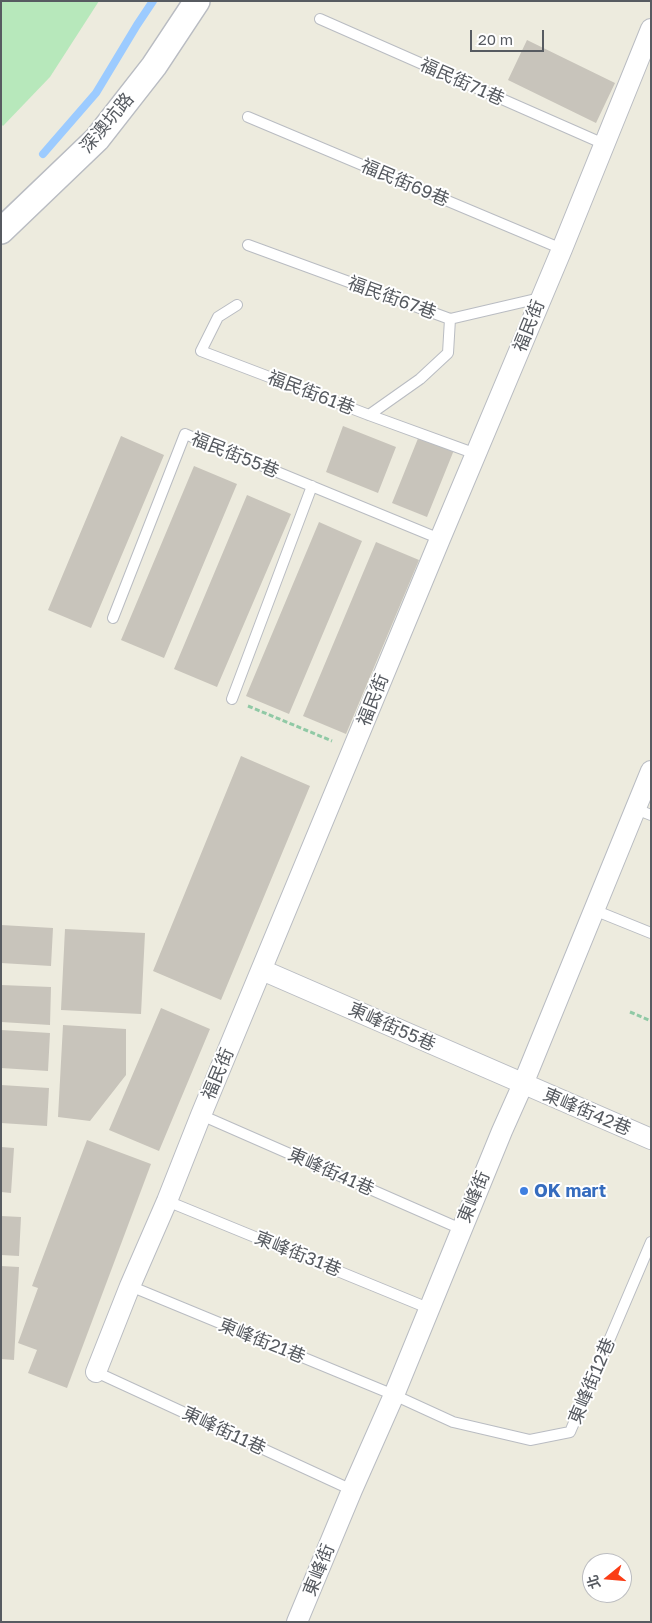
<!DOCTYPE html>
<meta charset="utf-8">
<style>
body{margin:0}
#map{position:relative;width:652px;height:1623px;overflow:hidden;background:#edebde;font-family:"Golos Text","Noto Sans TC",sans-serif}
canvas{display:block}
.frame{position:absolute;inset:0;border:2px solid #575b61;pointer-events:none}
.north{position:absolute;left:582px;top:1553px;width:50px;height:50px;box-sizing:border-box;background:#fff;border:1px solid #bcbdc0;border-radius:50%;rotate:253deg;font-size:14px;font-weight:700;line-height:20px;text-align:center;color:#575b61}
.north::after{content:'';display:block;margin:auto;width:18px;height:22px;background:#fb3d16;clip-path:polygon(50% 0,100% 100%,50% 72%,0 100%)}
.scale{position:absolute;left:470px;top:30px;width:74px;height:22px;box-sizing:border-box;border:2px solid #575b61;border-top:0;padding-left:6px;font-size:15px;line-height:18px;white-space:nowrap;color:#575b61;-webkit-text-stroke:4px #fff;paint-order:stroke}
</style>
<div id="map">
<canvas width="652" height="1623"></canvas>
<div class="frame"></div>
<div class="north">北</div>
<div class="scale">20 m</div>
</div>
<script>
const ctx = document.querySelector('canvas').getContext('2d');
ctx.lineJoin = 'round';
function paint(path, color) { ctx.fillStyle = color; ctx.fill(path, 'evenodd'); }
const toPath = rows => new Path2D(rows.map(r => 'M' + r).join(''));
function trace(path, color, width, dash) { ctx.strokeStyle = color; ctx.lineWidth = width; ctx.lineCap = dash ? 'butt' : 'round'; ctx.setLineDash(dash || []); ctx.stroke(path); }
function drawText(font, color, halo, rows, align = 'center') {
  ctx.font = font + ' "Golos Text","Noto Sans TC",sans-serif'; ctx.lineWidth = 4; ctx.setLineDash([]); ctx.textBaseline = 'middle'; ctx.strokeStyle = halo; ctx.fillStyle = color; for (const [text, x, y, turn = 0] of rows) {
    ctx.save(); ctx.translate(x, y); ctx.rotate((+turn || 0) * Math.PI / 180); ctx.textAlign = isNaN(turn) ? turn : align; if (halo) ctx.strokeText(text, 0, 0); ctx.fillText(text, 0, 0); ctx.restore();
  }
}
paint(toPath([
 [1,1,99,1,50,77,3,126,1,124]
]), '#b7e8bb');
trace(toPath([
 [43,154,96,93,137,25,153,1]
]), '#9ccbff', 8);
paint(toPath([
 [527,40,615,83,596,123,508,80],
 [343,426,396,447,378,493,326,472],
 [121,436,164,455,91,628,48,610],
 [419,436,454,450,427,517,392,503],
 [194,466,237,484,164,658,121,640],
 [247,495,291,514,217,687,174,669],
 [319,522,362,541,289,714,246,696],
 [376,542,419,560,346,734,303,716],
 [241,756,310,786,221,1000,153,971],
 [1,925,53,928,51,966,1,963],
 [65,929,145,933,141,1014,61,1010],
 [1,985,51,987,50,1025,1,1022],
 [161,1008,210,1029,159,1151,109,1130],
 [63,1025,126,1029,126,1075,90,1121,58,1117],
 [1,1030,50,1033,48,1071,1,1068],
 [1,1085,49,1088,47,1126,1,1123],
 [87,1140,151,1164,67,1388,28,1373,37,1350,18,1343,38,1288,32,1286],
 [1,1147,14,1148,11,1193,1,1192],
 [1,1216,21,1217,19,1256,1,1255],
 [1,1266,19,1267,14,1360,1,1359]
]), '#c8c4bb');
const service = toPath([
 [320,19,604,144],
 [248,117,562,249],
 [248,245,450,319,540,298],
 [237,305,218,317,201,351,369,415,476,454],
 [369,415,420,379,448,353,450,319],
 [113,618,185,434,440,539],
 [232,699,312,486],
 [636,809,651,815],
 [594,910,651,933],
 [201,1115,461,1229],
 [167,1201,428,1308],
 [130,1286,394,1395,453,1422,530,1440,570,1432,651,1242],
 [96,1372,352,1490]
]);
const minor = toPath([
 [262,970,651,1139],
 [96,1372,130,1286,167,1201,201,1115,440,539,562,249,651,29],
 [297,1622,352,1490,394,1395,502,1131,523,1084,651,771]
]);
const tertiary = toPath([
 [1,231,97,139,154,66,197,1]
]);
trace(service, '#b9bcc2', 12);
trace(minor, '#b9bcc2', 22);
trace(tertiary, '#b9bcc2', 28);
trace(toPath([
 [248,706,332,741],
 [630,1012,651,1021]
]), '#90c9a5', 3, [5, 2.5]);
trace(service, '#fff', 10);
trace(minor, '#fff', 20);
trace(tertiary, '#fff', 25);
for (const [x, y, r, color] of [
 [524,1191,5,"#3f7fe0"]
]) { const dot = new Path2D(); dot.arc(x, y, r, 0, 2 * Math.PI); ctx.fillStyle = color; ctx.fill(dot); trace(dot, '#fff', 2); }
drawText('18px', '#575b61', '#fff', [
 ["福民街71巷",462,82,24],
 ["深澳坑路",107,123,-50],
 ["福民街69巷",405,183,23],
 ["福民街67巷",392,298,20],
 ["福民街",529,326,-68],
 ["福民街61巷",311,393,21],
 ["福民街55巷",235,455,22],
 ["福民街",373,700,-68],
 ["東峰街55巷",392,1027,24],
 ["福民街",218,1074,-67],
 ["東峰街42巷",587,1112,23],
 ["東峰街41巷",331,1172,24],
 ["東峰街",474,1197,-67],
 ["東峰街31巷",298,1254,22],
 ["東峰街21巷",262,1341,22],
 ["東峰街12巷",592,1381,-67],
 ["東峰街11巷",224,1431,25],
 ["東峰街",319,1570,-68]
]);
drawText('bold 18px', '#366cbe', '#fff', [
 ["OK mart",534,1191]
], 'left');
</script>
